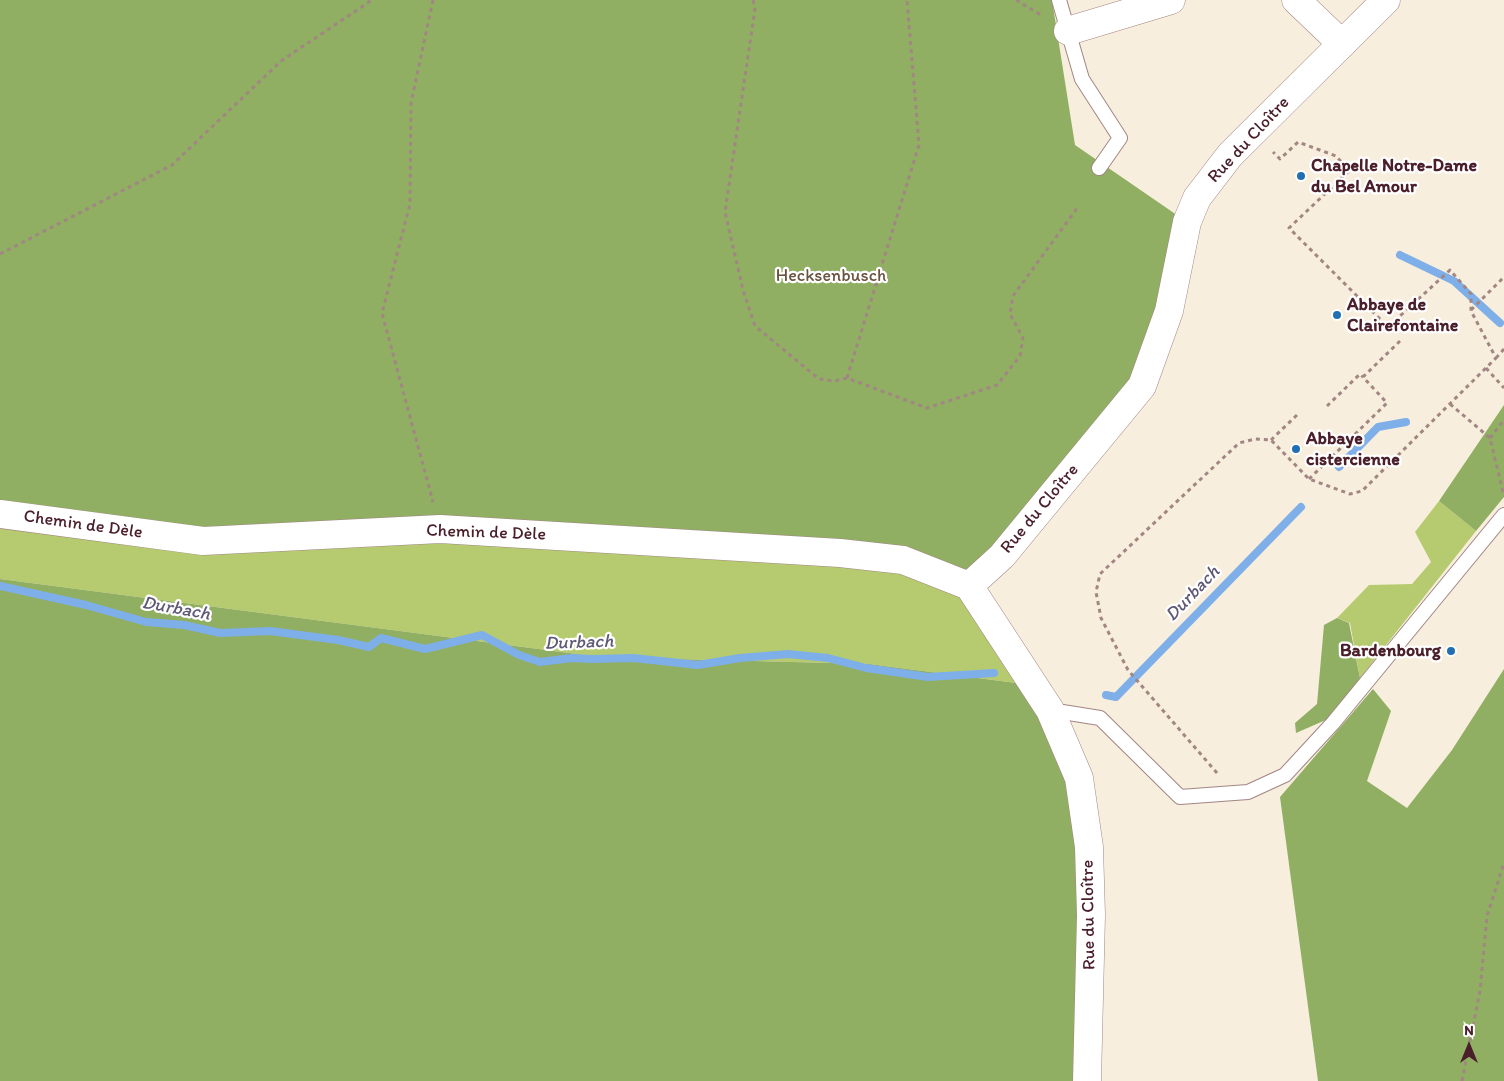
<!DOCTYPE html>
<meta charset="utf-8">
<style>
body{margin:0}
#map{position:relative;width:1504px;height:1081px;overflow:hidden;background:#f8eedd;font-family:Itim,sans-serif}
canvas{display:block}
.north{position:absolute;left:1444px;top:1021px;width:50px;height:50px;-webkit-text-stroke:4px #fff;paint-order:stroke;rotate:0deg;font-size:14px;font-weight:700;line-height:20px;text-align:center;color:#4a1f2b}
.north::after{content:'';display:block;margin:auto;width:18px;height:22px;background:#4a1f2b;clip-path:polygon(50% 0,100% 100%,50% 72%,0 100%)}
</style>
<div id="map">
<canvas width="1504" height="1081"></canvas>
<div class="north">N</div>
</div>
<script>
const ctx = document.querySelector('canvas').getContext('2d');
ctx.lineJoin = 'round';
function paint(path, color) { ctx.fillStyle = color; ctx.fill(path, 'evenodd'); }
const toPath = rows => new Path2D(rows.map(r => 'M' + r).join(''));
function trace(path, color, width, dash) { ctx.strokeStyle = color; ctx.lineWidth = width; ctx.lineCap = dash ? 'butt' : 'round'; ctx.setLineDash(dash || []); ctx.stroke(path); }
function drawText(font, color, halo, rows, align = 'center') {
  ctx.font = font + ' Itim,sans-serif'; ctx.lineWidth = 4.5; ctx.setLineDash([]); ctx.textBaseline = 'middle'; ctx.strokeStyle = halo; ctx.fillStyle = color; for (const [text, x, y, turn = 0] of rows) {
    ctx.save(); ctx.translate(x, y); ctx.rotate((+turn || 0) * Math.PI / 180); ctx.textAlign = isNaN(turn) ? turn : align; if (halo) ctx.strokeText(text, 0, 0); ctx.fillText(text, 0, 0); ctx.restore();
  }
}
paint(toPath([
 [1439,501,1476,531,1360,678,1350,623,1337,618,1369,585,1412,584,1431,562,1415,532],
 [0,514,440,529,840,553,969,586,1032,685,869,664,600,657,0,579]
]), '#b6cb6f');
paint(toPath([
 [0,0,1052,0,1075,145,1187,222,1142,386,969,586,903,560,440,529,203,541,0,514],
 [1504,405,1504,497,1476,531,1439,501],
 [0,579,600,657,869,664,1032,685,1079,778,1087,1081,0,1081],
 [1337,618,1349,623,1360,678,1328,719,1296,733,1295,723,1317,704,1324,625],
 [1504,669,1504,1081,1318,1081,1280,797,1373,689,1391,711,1367,781,1407,808,1452,750]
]), '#90af62');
trace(toPath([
 [1400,255,1454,281,1500,323],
 [1339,467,1378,427,1406,422],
 [0,586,86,605,146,622,184,625,220,633,270,631,338,640,369,647,381,638,425,649,482,635,519,655,540,662,572,658,592,659,633,658,698,665,740,658,788,654,828,658,866,668,928,677,994,673],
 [1106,695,1116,697,1301,507]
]), '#7eafe9', 8);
const service = toPath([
 [1059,0,1082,79,1120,138,1099,168],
 [1050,710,1100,718,1180,797,1248,792,1285,775,1333,723,1504,515]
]);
const minor = toPath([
 [1296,0,1342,44],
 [1068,31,1171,0]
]);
const tertiary = toPath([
 [0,514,203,541,440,529,840,553,903,560,969,586],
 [969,586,1002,556,1142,386,1169,311,1187,222,1197,198,1230,155,1386,0],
 [969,586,1050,710,1079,778,1089,847,1091,915,1087,1081]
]);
trace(service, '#a18684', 16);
trace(minor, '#a18684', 29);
trace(tertiary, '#a18684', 29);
trace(toPath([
 [433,0,411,103,410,204,382,313,433,502],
 [753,0,755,9,725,212,743,290,755,326,819,379,834,381,847,378,927,408,997,385,1020,356,1023,338,1010,314,1013,296,1078,207],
 [1016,0,1041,15],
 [0,254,172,165,281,61,372,0],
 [1471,310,1504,277],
 [1496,358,1504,349],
 [1486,368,1504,388],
 [847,378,919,145,907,0],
 [1450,404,1490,438,1504,496],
 [1327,406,1360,374,1363,377],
 [1490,438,1504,420],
 [1271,440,1298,414],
 [1309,479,1387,403,1363,377,1400,341],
 [1217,773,1128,670,1101,618,1096,592,1100,574,1239,443,1255,439,1271,440,1309,479,1350,494,1362,491,1496,358,1471,311,1471,294,1450,270,1388,327,1289,228,1349,171,1336,156,1298,142,1280,159,1273,152],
 [1462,1081,1480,991,1487,916,1504,863]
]), '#a18684', 3, [4, 4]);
trace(service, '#fff', 14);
trace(minor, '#fff', 28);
trace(tertiary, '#fff', 28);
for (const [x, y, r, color] of [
 [1301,176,5,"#1f6fb2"],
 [1337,315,5,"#1f6fb2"],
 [1296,449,5,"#1f6fb2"],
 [1451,651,5,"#1f6fb2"]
]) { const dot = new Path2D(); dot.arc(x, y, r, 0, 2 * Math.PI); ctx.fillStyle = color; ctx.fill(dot); trace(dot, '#fff', 2); }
drawText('18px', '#4a1f2b', '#fff', [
 ["Rue du Cloître",1249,140,-47],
 ["Rue du Cloître",1040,509,-50],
 ["Chemin de Dèle",83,525,8],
 ["Chemin de Dèle",486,533,2],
 ["Rue du Cloître",1089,915,-91]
]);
drawText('bold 18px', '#4a1f2b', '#fff', [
 ["Chapelle Notre-Dame",1311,166],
 ["du Bel Amour",1311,187],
 ["Abbaye de",1347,305],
 ["Clairefontaine",1347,326],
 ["Abbaye",1306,439],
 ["cistercienne",1306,460],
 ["Bardenbourg",1441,651,"right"]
], 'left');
drawText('18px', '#6a533f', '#fff', [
 ["Hecksenbusch",831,276]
]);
drawText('italic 19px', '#5f5977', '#fff', [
 ["Durbach",1193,594,-46],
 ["Durbach",176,609,10],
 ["Durbach",579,643,-2]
]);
</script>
